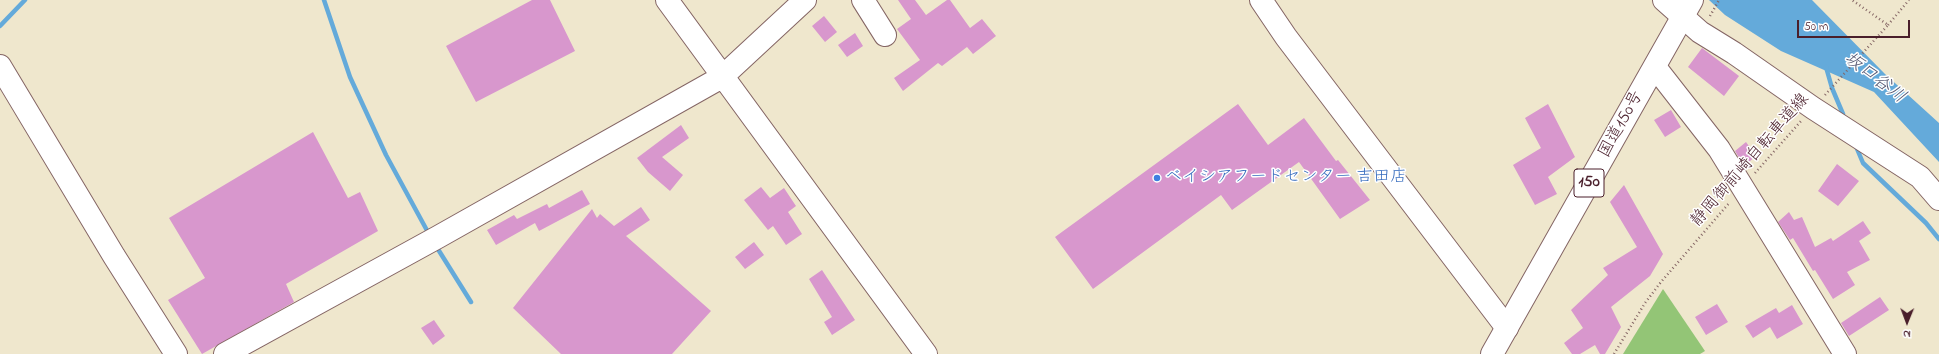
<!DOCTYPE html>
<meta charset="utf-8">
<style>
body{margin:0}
#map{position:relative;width:1939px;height:354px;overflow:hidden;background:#efe7cd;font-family:"Indie Flower",sans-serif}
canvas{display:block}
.north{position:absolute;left:1887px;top:302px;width:40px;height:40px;-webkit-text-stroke:3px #fff;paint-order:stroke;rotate:181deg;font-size:11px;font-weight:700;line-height:16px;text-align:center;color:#4a1f2b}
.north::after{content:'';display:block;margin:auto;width:14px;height:18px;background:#4a1f2b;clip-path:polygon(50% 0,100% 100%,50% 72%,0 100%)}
.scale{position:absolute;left:1797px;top:20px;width:113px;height:18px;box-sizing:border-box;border:2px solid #4a1f2b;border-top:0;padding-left:5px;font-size:12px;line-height:14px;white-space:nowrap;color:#4a1f2b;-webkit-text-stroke:3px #fff;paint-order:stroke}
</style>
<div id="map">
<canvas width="1939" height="354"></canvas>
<div class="north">N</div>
<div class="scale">50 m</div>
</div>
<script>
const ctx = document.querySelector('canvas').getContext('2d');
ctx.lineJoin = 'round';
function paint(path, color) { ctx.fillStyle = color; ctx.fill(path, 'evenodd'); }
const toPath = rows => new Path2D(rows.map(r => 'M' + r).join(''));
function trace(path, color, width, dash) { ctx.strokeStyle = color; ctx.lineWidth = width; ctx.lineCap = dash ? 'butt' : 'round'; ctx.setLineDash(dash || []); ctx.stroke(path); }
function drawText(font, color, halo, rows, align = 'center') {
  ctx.font = font + ' "Indie Flower","Klee One",sans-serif'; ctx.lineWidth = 3; ctx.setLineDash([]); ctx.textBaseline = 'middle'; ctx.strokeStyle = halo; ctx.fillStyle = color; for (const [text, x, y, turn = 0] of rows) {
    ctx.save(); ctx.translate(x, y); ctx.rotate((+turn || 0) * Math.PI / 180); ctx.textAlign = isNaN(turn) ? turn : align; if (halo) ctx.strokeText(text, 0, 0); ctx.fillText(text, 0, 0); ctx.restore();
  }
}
paint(toPath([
 [1663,289,1705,351,1700,354,1623,354]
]), '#93c576');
paint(toPath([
 [1709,0,1812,0,1885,74,1939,123,1939,162,1874,92,1781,51,1725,15]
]), '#64aada');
trace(toPath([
 [324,0,350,77,386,155,430,236],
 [0,26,25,0],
 [1826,67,1832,88,1843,114],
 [1855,144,1863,163,1926,223,1939,239],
 [436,246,471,302]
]), '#64aada', 4.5);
paint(toPath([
 [532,0,550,0,575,51,476,102,446,46],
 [898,0,915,0,926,15,947,0,950,0,970,28,982,19,996,36,973,54,967,47,942,66,938,63,903,91,894,78,920,60,897,29,911,19],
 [824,16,837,32,825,42,812,26],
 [855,33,863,46,847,57,838,45],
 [1702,48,1739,76,1724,96,1688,67],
 [1238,104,1268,145,1304,118,1336,161,1338,160,1370,200,1340,219,1299,162,1232,210,1221,195,1093,289,1055,237],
 [1548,104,1575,157,1548,177,1557,194,1535,205,1513,165,1541,148,1525,118],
 [1671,110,1681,127,1665,137,1654,120],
 [681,125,689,138,662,157,683,175,670,191,648,172,637,158],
 [313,132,348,198,360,192,378,231,286,284,294,302,202,354,168,300,205,278,169,218],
 [1746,142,1756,156,1744,166,1735,151],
 [1837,164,1859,181,1838,206,1818,191],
 [1624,185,1663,254,1650,276,1611,307,1621,327,1605,354,1600,354,1595,345,1580,354,1572,354,1564,343,1583,328,1571,310,1608,275,1603,268,1637,247,1610,202],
 [761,187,770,198,784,188,796,206,788,212,802,234,786,245,773,226,768,230,744,200],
 [582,190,590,204,539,231,535,223,496,245,487,230,514,215,517,219,547,204,549,208],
 [641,207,650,220,626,236,711,311,672,354,561,354,513,308,592,209,597,218,600,214,614,226],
 [1789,212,1794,220,1802,217,1815,247,1831,238,1833,241,1863,221,1871,233,1859,241,1870,260,1847,272,1855,285,1833,299,1815,270,1813,271,1793,238,1790,240,1778,222],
 [754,242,764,255,745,269,735,257],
 [822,270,855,320,832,335,824,322,832,317,809,279],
 [1880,297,1889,310,1849,336,1841,323],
 [1717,304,1728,322,1706,335,1695,317],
 [1792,305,1803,324,1777,339,1770,327,1753,338,1745,326,1776,308,1779,313],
 [434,320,445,336,433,345,421,328]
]), '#d897cd');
const minor = toPath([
 [667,0,926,354],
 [863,0,885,35],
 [1261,0,1286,37,1507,328],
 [1664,0,1700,32,1734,53,1813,108,1920,177,1939,199],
 [0,66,114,256,176,354],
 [1655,67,1719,149,1845,354],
 [225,354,438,237,722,77,805,0]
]);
const highway = toPath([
 [1492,354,1692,0]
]);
trace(minor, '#846564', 24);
trace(highway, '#846564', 24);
trace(toPath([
 [1710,16,1719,0],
 [1888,25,1909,0],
 [1825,95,1888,25,1852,0],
 [1755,173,1801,121],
 [1614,354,1645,303,1661,282,1730,202]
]), '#846564', 2.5, [1, 3]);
trace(minor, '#fff', 22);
trace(highway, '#fff', 22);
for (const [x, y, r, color] of [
 [1157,178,4,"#3f7fe0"]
]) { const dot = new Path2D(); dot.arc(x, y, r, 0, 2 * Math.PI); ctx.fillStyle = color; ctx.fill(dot); trace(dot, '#fff', 1.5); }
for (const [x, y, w] of [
 [1589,183,30]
]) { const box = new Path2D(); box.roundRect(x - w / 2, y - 14, w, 28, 3); ctx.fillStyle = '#fff'; ctx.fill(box); trace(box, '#4a1f2b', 1); }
drawText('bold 16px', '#4a1f2b', null, [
 ["150",1589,183]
]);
drawText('17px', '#4a1f2b', '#fff', [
 ["国道150号",1622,125,-61],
 ["静岡御前崎自転車道線",1751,161,-49]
]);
drawText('17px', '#366cbe', '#fff', [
 ["ベイシアフードセンター 吉田店",1165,178]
], 'left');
drawText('italic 18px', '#545771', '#fff', [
 ["坂口谷川",1874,79,37]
]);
</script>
